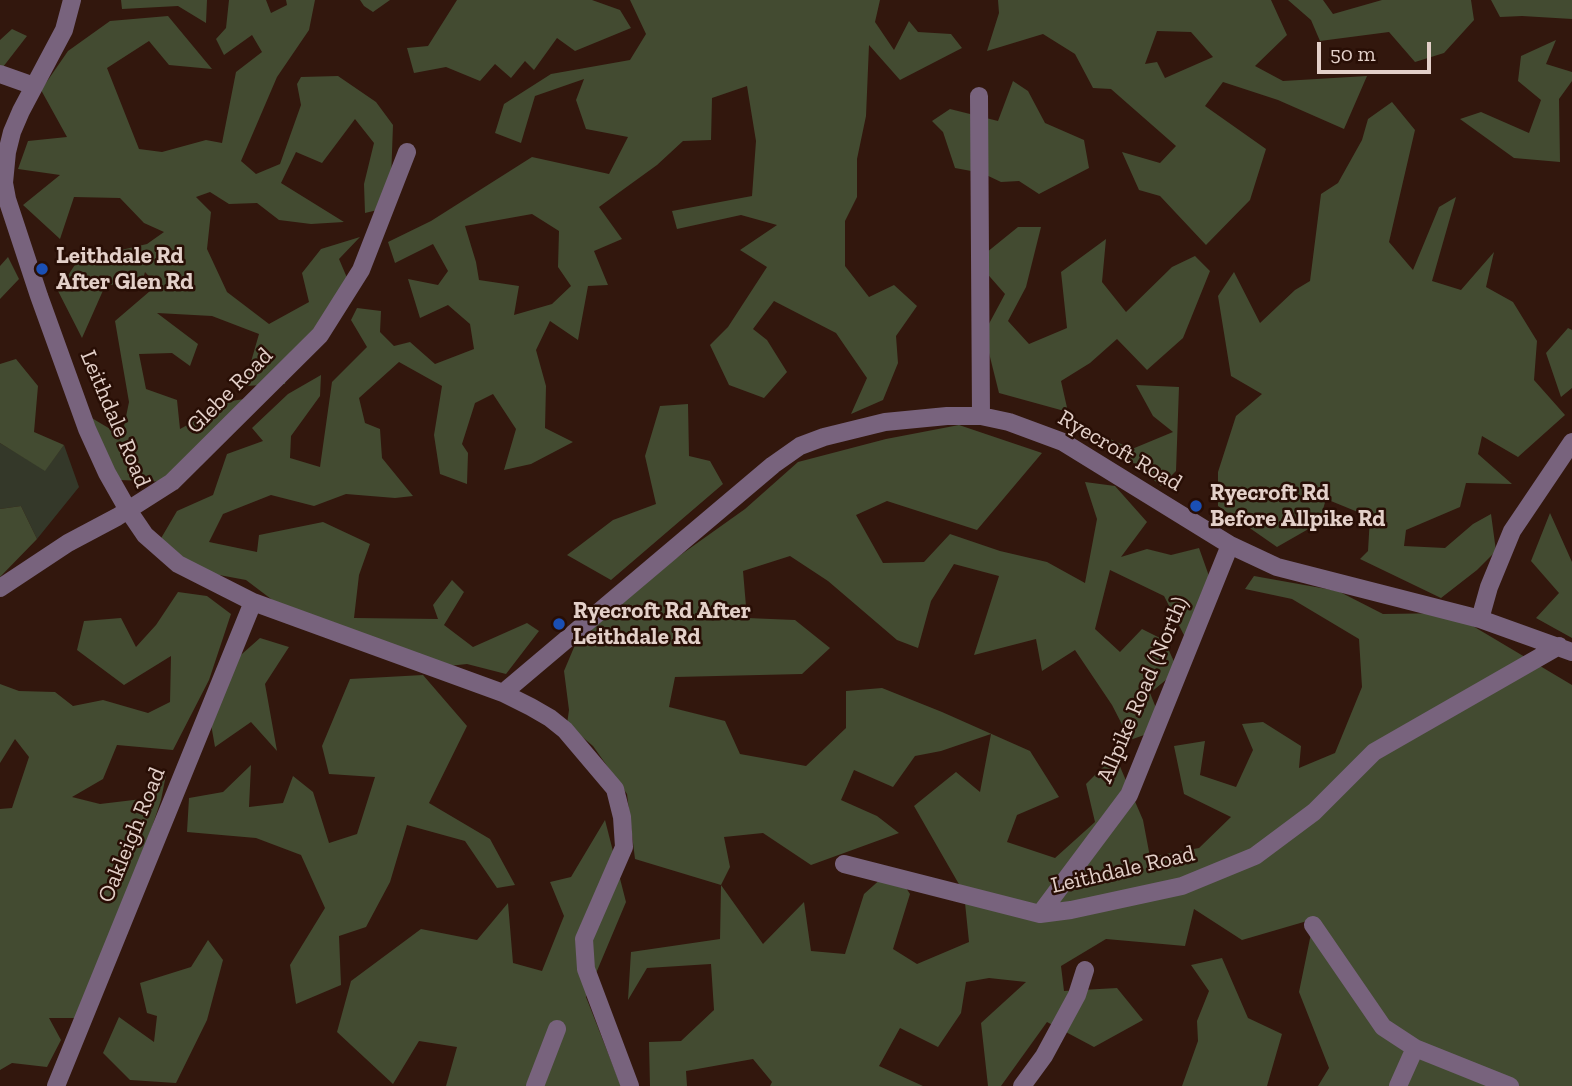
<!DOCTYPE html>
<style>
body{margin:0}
#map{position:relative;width:1572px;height:1086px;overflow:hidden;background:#32170d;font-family:"Zilla Slab",serif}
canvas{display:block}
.scale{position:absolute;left:1317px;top:42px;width:114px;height:32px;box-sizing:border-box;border:4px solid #e3d0c9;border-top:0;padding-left:9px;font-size:21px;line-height:24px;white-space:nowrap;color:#e3d0c9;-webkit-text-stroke:5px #280e05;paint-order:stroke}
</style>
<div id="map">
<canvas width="1572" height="1086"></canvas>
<div class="scale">50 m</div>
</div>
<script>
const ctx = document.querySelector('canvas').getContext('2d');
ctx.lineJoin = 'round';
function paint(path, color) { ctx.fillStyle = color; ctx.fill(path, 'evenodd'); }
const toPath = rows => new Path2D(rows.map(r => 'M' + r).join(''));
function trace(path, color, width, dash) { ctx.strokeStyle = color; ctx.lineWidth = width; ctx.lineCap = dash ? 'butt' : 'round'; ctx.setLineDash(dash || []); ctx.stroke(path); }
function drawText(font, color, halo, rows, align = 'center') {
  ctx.font = font + ' "Zilla Slab",serif'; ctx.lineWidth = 5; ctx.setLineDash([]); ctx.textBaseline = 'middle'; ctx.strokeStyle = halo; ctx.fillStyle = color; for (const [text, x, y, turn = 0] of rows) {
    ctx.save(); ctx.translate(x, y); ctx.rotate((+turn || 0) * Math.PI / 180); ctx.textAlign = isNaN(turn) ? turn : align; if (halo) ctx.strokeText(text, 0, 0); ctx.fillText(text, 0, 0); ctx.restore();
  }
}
paint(toPath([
 [0,443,45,470,64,445,79,487,37,539,21,506,0,509]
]), '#343829');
paint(toPath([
 [121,0,207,0,206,23,178,6,122,9],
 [229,0,266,0,271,13,287,5,286,0,315,0,309,30,277,77,241,161,256,174,280,164,301,105,297,84,301,77,338,76,376,102,393,125,390,207,365,213,364,184,374,143,355,119,322,163,296,152,281,183,344,222,311,224,279,220,257,203,229,204,210,192,196,197,211,212,207,249,227,292,269,324,309,302,302,273,321,249,360,237,339,259,351,287,288,359,285,384,244,386,259,334,212,316,157,313,198,344,190,366,172,353,139,354,146,389,177,400,180,429,231,401,258,397,167,482,120,480,85,414,122,436,129,402,115,321,157,285,145,272,143,279,105,286,82,338,58,291,78,260,147,244,164,232,144,223,120,198,74,197,60,239,23,205,60,175,18,169,28,141,67,137,41,90,68,51,110,21,168,16,212,69,169,65,149,41,107,68,139,149,162,152,206,140,222,143,236,72,262,52,252,35,224,55,216,39,226,28],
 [360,0,390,0,373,12,364,6],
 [457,0,592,0,620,10,631,28,575,51,557,38,534,70,525,61,511,78,495,64,480,81,446,67,414,73,407,48,428,46],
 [630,0,880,0,875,22,894,50,909,21,918,32,951,34,962,48,900,80,869,45,866,116,857,159,857,197,845,221,845,266,869,297,894,285,917,306,896,336,898,363,883,400,851,414,867,378,836,333,774,301,753,329,767,340,787,372,764,398,729,385,710,345,728,327,767,267,740,250,777,225,741,215,677,229,672,211,752,196,756,141,747,86,712,98,711,140,683,141,657,165,599,207,622,239,594,251,608,285,588,286,578,340,550,321,536,350,546,386,545,428,573,442,531,464,504,470,516,429,493,394,475,403,462,444,468,453,467,484,440,474,434,435,442,386,399,362,359,398,365,423,380,429,382,458,413,496,395,498,346,494,314,506,271,495,223,514,209,542,257,552,259,535,323,522,370,544,359,575,354,618,438,619,433,605,452,580,464,592,444,625,473,647,527,623,539,631,506,674,467,664,448,666,279,605,246,580,203,572,160,540,177,511,213,495,227,454,263,441,252,428,288,394,321,375,320,396,291,436,290,458,320,467,332,382,367,347,351,320,357,308,381,311,380,332,394,346,410,342,435,364,474,349,470,324,448,305,420,318,408,279,438,285,448,271,433,244,395,263,388,242,431,221,532,157,609,174,628,137,586,129,576,100,584,79,535,96,521,143,495,133,504,104,551,74,630,60,646,34],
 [532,214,559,231,558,267,571,286,552,304,514,315,519,286,479,280,476,262,465,226],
 [998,0,1271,0,1287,35,1255,66,1283,81,1367,76,1344,129,1278,100,1223,82,1205,106,1266,149,1250,200,1206,245,1160,196,1139,190,1122,152,1160,163,1176,146,1111,89,1093,88,1075,54,1043,34,987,51,999,13],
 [1157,31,1191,32,1213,57,1165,78,1157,62,1145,64],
 [1288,0,1323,0,1333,14,1382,0,1471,0,1474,20,1444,53,1415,62,1389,32,1320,41,1311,20],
 [1491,0,1572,0,1572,19,1522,16,1500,17],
 [12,29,27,36,3,67,0,66,0,40],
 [1556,40,1546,64,1572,72,1572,81,1559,99,1560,162,1514,158,1460,119,1481,112,1529,133,1541,100,1518,81,1521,56],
 [1013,81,1028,91,1045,123,1084,140,1089,168,1039,194,1019,181,1001,182,982,173,955,168,943,132,932,121,950,109,998,121],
 [1392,102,1415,130,1389,242,1413,270,1439,207,1456,197,1432,281,1461,290,1494,252,1486,287,1513,302,1537,341,1534,380,1565,415,1518,457,1482,436,1478,454,1512,484,1466,483,1460,507,1406,530,1404,546,1445,548,1473,524,1491,514,1496,551,1477,570,1441,598,1360,559,1368,551,1370,517,1326,499,1319,523,1277,547,1218,506,1218,472,1236,416,1262,394,1231,376,1218,296,1234,272,1260,323,1295,290,1310,281,1321,194,1338,183,1362,140,1368,119],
 [1018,227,1041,227,1026,287,1008,321,1029,344,1067,328,1061,272,1106,239,1102,282,1126,312,1172,267,1195,256,1210,271,1183,338,1147,370,1117,339,1090,363,1061,381,1068,412,999,393,984,333,1005,294,976,261],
 [8,257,19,279,0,299,0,266],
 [1568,328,1572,330,1572,388,1561,397,1546,353],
 [16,359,38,386,34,432,64,445,45,471,0,443,0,364],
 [1136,385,1179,387,1176,471,1161,486,1099,434,1132,449,1173,432,1153,416],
 [688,404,689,456,710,461,723,484,611,580,567,555,613,520,656,504,645,456,660,406],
 [959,425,1042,453,977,530,887,501,856,515,883,563,924,562,950,534,1000,551,1047,562,1085,583,1097,519,1085,482,1115,486,1147,522,1121,557,1147,549,1171,555,1199,548,1209,576,1189,645,1164,596,1110,570,1095,629,1120,652,1142,629,1164,640,1178,670,1150,693,1164,728,1130,740,1112,705,1075,650,1042,671,1036,639,974,655,999,576,954,564,931,601,918,648,897,640,828,581,790,556,743,571,747,618,795,620,830,648,802,674,675,677,669,707,725,721,740,754,806,766,846,728,846,691,882,688,942,712,1030,751,1059,797,1017,815,1007,842,1055,858,1095,822,1086,784,1115,755,1143,820,1150,857,1199,848,1231,817,1184,794,1174,746,1205,741,1200,775,1236,787,1253,750,1242,724,1263,722,1301,746,1299,768,1335,753,1362,687,1359,639,1292,599,1245,589,1254,576,1338,591,1383,614,1451,613,1572,685,1572,1086,1318,1086,1329,1068,1299,992,1314,919,1242,940,1194,909,1185,946,1106,939,1061,966,1064,991,1117,988,1143,1020,1094,1047,1047,1022,1001,1086,988,1086,981,1023,1026,982,989,978,966,982,961,1013,938,1047,900,1028,879,1066,923,1086,770,1086,772,1082,753,1059,686,1071,687,1086,650,1086,649,1042,681,1041,714,1010,711,964,647,968,628,1000,631,952,720,939,721,885,635,859,627,794,593,746,567,724,569,710,564,671,591,607,620,598,745,509,798,462,886,439],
 [991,734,980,792,956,772,914,806,964,893,969,942,917,964,893,949,910,894,893,868,864,894,845,954,811,951,804,902,763,944,721,885,730,867,724,837,763,833,811,865,899,833,877,816,841,800,854,770,893,787,915,756,941,751],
 [21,506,37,539,0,577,0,509],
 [1550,513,1572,562,1572,638,1536,618,1559,593,1531,561],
 [178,592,207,596,231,614,209,680,173,750,117,745,103,779,72,797,100,804,142,799,166,775,161,800,121,920,76,1018,49,1018,61,1040,47,1067,12,1063,0,1070,0,809,12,808,29,757,15,739,0,763,0,684,19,691,55,692,73,706,103,700,148,713,170,702,171,656,124,685,77,650,84,621,121,618,136,647,156,625],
 [260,638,289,647,265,684,277,751,251,722,215,747,208,707,234,661],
 [423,675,467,726,429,803,490,839,515,885,497,888,465,841,407,825,390,882,366,927,339,936,341,985,296,1004,290,965,325,908,301,855,256,838,187,832,189,798,223,792,251,765,249,807,283,803,293,776,313,792,329,843,357,834,375,777,329,774,322,746,350,679],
 [605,820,626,902,586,997,621,1086,446,1086,457,1047,419,1041,393,1084,337,1032,351,981,421,929,477,940,508,903,513,963,542,971,564,916,550,882,571,877],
 [208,940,223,960,207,1020,176,1083,130,1080,103,1053,119,1017,154,1042,157,1016,147,1013,140,983,191,967],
 [1222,958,1248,1018,1282,1034,1267,1086,1182,1086,1198,1041,1197,1021,1209,991,1191,965]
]), '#434b31');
trace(toPath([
 [72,0,64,30,21,111,12,132,7,152,4,183,7,199,39,296,87,429,107,473,128,510,145,535,178,564,253,602,503,693,531,707,550,718,565,730,615,789,622,817,624,847,584,939,586,969,630,1086],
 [0,74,34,86],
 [979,96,981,416],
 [0,588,68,543,117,517,172,482,320,335,361,270,407,152],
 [1480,619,1489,587,1512,531,1572,442],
 [503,693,773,465,800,446,824,437,885,422,947,416,981,416,1009,422,1063,442,1230,545,1277,567,1480,619,1572,652],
 [844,864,1040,914,1071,910,1182,886,1255,856,1314,812,1374,752,1559,646],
 [1040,914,1129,795,1230,545],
 [1313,925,1383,1027,1415,1048,1510,1086],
 [56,1086,253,602],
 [535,1086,557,1029],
 [1022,1086,1044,1056,1077,995,1085,970],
 [1398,1086,1415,1048]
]), '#78637d', 18);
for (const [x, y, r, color] of [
 [42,269,7,"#1a4fb4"],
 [1196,506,7,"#1a4fb4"],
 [559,624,7,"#1a4fb4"]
]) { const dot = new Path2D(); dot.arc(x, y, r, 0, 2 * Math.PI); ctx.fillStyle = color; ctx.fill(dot); trace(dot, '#280e05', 2.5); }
drawText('bold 23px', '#e3d0c9', '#280e05', [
 ["Leithdale Rd",56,256],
 ["After Glen Rd",56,282],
 ["Ryecroft Rd",1210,493],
 ["Before Allpike Rd",1210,519],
 ["Ryecroft Rd After",573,611],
 ["Leithdale Rd",573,637]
], 'left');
drawText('23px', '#e3d0c9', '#280e05', [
 ["Glebe Road",230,391,-45],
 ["Leithdale Road",115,419,67],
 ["Ryecroft Road",1120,451,30],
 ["Allpike Road (North)",1143,690,-67],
 ["Oakleigh Road",132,835,-68],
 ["Leithdale Road",1123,870,-13]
]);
</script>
